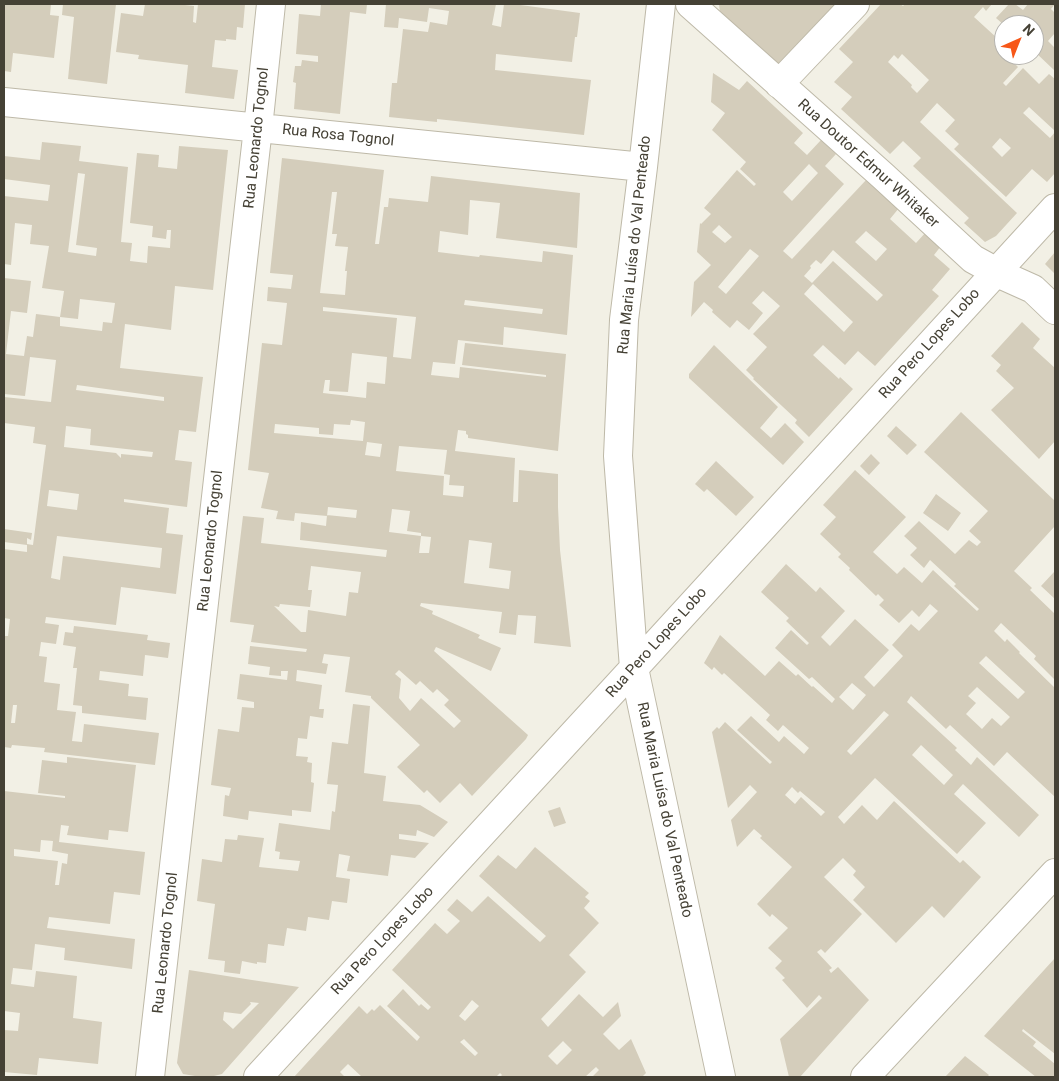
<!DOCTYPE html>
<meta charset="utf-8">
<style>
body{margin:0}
#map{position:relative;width:1059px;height:1081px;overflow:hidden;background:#f2f0e5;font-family:Roboto,sans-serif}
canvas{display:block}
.frame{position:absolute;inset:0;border:5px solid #454135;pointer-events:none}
.north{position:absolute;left:994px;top:15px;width:50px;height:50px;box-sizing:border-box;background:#fff;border:1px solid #b5b3ae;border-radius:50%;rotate:44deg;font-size:14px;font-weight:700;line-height:20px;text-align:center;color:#454135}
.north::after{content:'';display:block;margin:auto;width:18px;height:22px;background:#f75718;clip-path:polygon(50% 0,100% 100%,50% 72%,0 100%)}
</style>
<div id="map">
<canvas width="1059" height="1081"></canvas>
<div class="frame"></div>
<div class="north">N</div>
</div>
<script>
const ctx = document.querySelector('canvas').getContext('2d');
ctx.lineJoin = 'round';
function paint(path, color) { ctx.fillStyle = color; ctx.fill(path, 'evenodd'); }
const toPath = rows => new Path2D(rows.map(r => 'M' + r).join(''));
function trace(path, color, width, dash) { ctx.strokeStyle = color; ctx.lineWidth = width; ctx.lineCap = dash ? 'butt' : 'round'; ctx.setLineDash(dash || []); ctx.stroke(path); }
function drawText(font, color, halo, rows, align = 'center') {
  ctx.font = font + ' Roboto,sans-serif'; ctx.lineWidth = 4; ctx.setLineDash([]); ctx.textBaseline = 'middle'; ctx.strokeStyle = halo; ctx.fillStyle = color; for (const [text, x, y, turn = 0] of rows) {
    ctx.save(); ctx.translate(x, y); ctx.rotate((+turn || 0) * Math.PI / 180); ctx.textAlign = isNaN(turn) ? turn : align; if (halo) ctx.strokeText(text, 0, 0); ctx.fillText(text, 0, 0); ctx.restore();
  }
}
paint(toPath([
 [4,4,51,4,50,15,59,16,54,58,13,53,11,72,4,71],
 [63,4,116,4,107,84,68,79,74,17,62,15],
 [145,4,176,4,194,6,193,22,196,23,198,4,245,4,243,28,237,27,236,40,226,39,226,41,215,40,212,67,238,70,234,99,185,93,188,65,138,59,139,55,116,52,121,13,143,16],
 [321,4,367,4,366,14,350,12,340,114,294,109,296,83,293,82,295,66,301,66,302,60,318,62,318,56,296,54,299,14,320,16],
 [386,4,496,4,492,25,501,27,504,4,513,4,580,13,577,37,575,37,572,62,496,54,495,70,591,80,584,135,437,119,437,122,389,117,392,83,397,83,403,29,428,32,430,22,447,25,449,11,429,8,427,22,399,18,398,28,384,27],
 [719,4,835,4,778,64,775,63,720,13],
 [881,4,900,4,903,6,905,4,992,4,986,11,983,7,974,17,997,38,1004,30,1004,55,1014,55,1010,59,1018,67,1003,83,1006,86,1023,68,1039,84,1049,74,1055,79,1055,131,1029,107,1023,113,1050,138,1055,132,1055,173,1047,182,1032,169,1006,197,954,149,959,144,945,131,955,120,937,103,920,122,1017,213,996,236,985,242,964,223,969,218,913,166,921,158,903,141,890,154,841,109,852,97,834,82,853,62,839,49],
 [902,54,929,80,917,93,911,87,912,85,888,62,894,55,898,59],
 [1000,138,1011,148,1002,157,992,147],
 [1009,4,1015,4,1023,10,1028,4,1055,4,1051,9,1055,13,1055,33,1048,41,1055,48,1055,71,1034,51,1034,25,1004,25,996,18],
 [713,73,739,90,747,81,803,133,794,143,807,155,821,140,836,154,825,166,844,184,783,251,792,259,867,179,899,208,890,219,916,243,926,232,941,246,934,255,950,269,932,290,939,296,875,366,858,351,845,365,823,345,813,355,839,379,840,377,853,389,809,437,795,423,797,420,753,379,754,378,746,370,767,347,753,334,780,306,763,291,752,303,763,313,749,330,737,320,730,328,712,312,713,310,704,302,691,317,694,282,711,265,697,252,700,223,701,224,711,214,704,208,737,170,754,186,756,184,740,169,746,162,712,130,725,113,711,102],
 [809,164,818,173,792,201,783,192],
 [719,225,732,237,725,243,712,232],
 [866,231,887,249,876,261,855,242],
 [750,249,759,256,726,294,718,287],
 [833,250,883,295,877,301,833,261,812,283,804,276,811,268,810,266,816,260,821,264],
 [813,284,853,322,844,332,804,294],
 [42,142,81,146,79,161,128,167,121,242,132,243,130,261,147,263,148,246,170,248,171,230,167,230,166,239,152,237,153,226,130,223,137,153,159,155,158,167,177,169,179,146,228,150,213,290,175,286,171,330,125,324,120,368,203,377,196,432,179,430,175,460,192,462,187,507,124,499,124,502,169,508,166,533,183,535,176,594,121,587,116,625,46,617,45,623,59,625,56,644,41,642,39,656,47,657,44,682,60,684,57,710,76,712,72,741,82,742,84,724,159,733,155,765,44,752,45,748,12,745,11,748,4,747,4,636,8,636,10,619,4,618,4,549,27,552,27,544,33,545,46,445,33,443,35,427,4,423,4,397,51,402,56,360,30,357,25,396,4,394,4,278,31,281,27,313,11,311,6,354,24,356,27,336,33,337,36,314,60,317,60,326,102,331,103,322,112,323,115,303,80,299,78,319,60,317,64,291,42,288,49,246,30,244,32,225,15,223,11,265,4,264,4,196,48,201,50,185,4,179,4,156,40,160],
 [78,173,85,174,76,245,97,248,96,256,68,252],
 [77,385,164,397,164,401,76,390],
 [66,426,91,429,90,445,153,452,152,457,121,454,121,458,116,453,64,447],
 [49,490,79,494,77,510,47,506],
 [57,536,162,548,160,568,63,556,60,580,51,578],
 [13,705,17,705,15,723,11,723],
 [282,158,384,170,375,244,379,244,384,207,388,207,389,198,428,202,431,176,580,193,577,248,496,238,500,203,470,200,468,235,440,231,438,252,479,257,480,255,542,262,543,251,573,255,567,335,504,327,503,345,458,340,455,364,433,362,431,375,459,378,460,367,546,377,546,375,462,365,465,343,566,354,558,451,468,438,468,435,466,434,466,431,458,430,455,451,515,458,513,502,518,502,519,470,558,474,558,507,560,550,571,647,534,643,536,616,518,615,516,635,499,633,502,612,421,603,420,606,433,611,432,614,480,635,478,638,501,648,491,671,436,647,434,651,528,735,526,739,472,796,460,783,440,803,427,790,424,793,397,767,420,745,371,698,371,696,345,692,350,657,324,654,322,663,328,664,326,674,297,670,296,681,322,685,319,709,324,709,323,718,310,716,307,739,298,738,296,756,308,757,307,762,312,763,311,782,314,783,311,812,292,810,292,816,249,811,248,820,223,816,225,795,229,796,231,788,211,785,218,729,239,732,242,707,254,708,254,702,237,699,240,674,287,680,288,671,281,671,281,676,269,675,270,667,248,664,250,646,306,652,307,649,251,642,254,625,230,622,243,516,264,518,261,543,386,557,387,550,300,540,301,522,326,526,327,515,356,518,357,510,328,507,327,516,295,513,294,521,276,519,278,511,261,508,269,473,248,470,262,343,282,345,287,303,267,301,268,287,291,289,293,275,270,273],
 [332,192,337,192,332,234,337,234,335,246,348,247,345,271,347,271,345,295,320,293],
 [465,300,543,309,542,314,464,305],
 [323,307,416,317,411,359,393,357,397,318,323,311],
 [352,353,387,357,385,384,367,382,366,398,323,393,325,380,330,380,329,391,348,392],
 [351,420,365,422,363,441,274,433,275,424,319,428,319,434,333,435,334,424,350,425],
 [367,442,382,444,380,457,365,455],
 [399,446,447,450,444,474,450,475,449,485,464,486,463,497,443,495,444,476,396,471],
 [392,509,410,511,407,531,421,533,421,536,431,537,429,553,419,553,421,536,389,532],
 [469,540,492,543,489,568,511,571,509,589,464,583],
 [311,566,361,572,358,593,349,592,346,616,308,610,306,632,301,632,274,606,279,607,280,604,310,607,312,590,308,590],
 [399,670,416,685,420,681,433,693,437,689,449,700,444,705,461,721,454,728,421,698,410,711,399,698,401,679,395,674],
 [1055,252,1055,274,1045,264],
 [1022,322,1040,339,1033,348,1055,368,1055,441,1039,459,991,410,1014,388,996,371,1001,365,991,356],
 [714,345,778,407,760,428,771,438,785,423,804,442,783,465,689,378,689,374],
 [961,412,1055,501,1055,526,1014,571,1032,588,1030,590,1055,614,1055,680,1034,659,1036,656,1001,623,994,631,1005,642,1007,639,1020,652,1019,653,1055,688,1055,797,1007,752,994,766,950,725,946,729,911,696,907,702,957,748,955,750,971,765,977,757,1039,815,1019,837,963,784,954,794,986,823,957,854,875,778,838,817,844,824,862,805,877,820,894,801,960,863,963,860,981,877,944,918,932,906,896,943,853,900,865,887,853,875,856,871,843,858,824,877,862,914,825,953,821,949,817,952,832,968,829,970,831,973,838,967,869,1000,800,1077,789,1077,780,1039,822,998,819,995,807,1008,782,980,785,978,775,968,782,961,768,948,788,928,772,914,770,917,757,904,792,867,760,838,762,836,754,829,737,847,731,820,757,792,750,785,728,808,712,732,717,727,719,729,725,722,770,764,772,762,737,730,751,716,779,742,784,736,804,754,809,748,783,725,778,731,766,720,770,715,724,673,722,675,714,667,712,670,704,663,720,635,765,676,779,661,796,676,798,674,812,687,813,686,832,703,835,699,812,677,809,679,775,648,791,630,807,645,809,643,786,621,789,618,761,592,786,564,816,592,820,587,845,611,821,637,830,646,855,619,889,650,864,677,874,687,903,656,892,645,911,624,919,631,938,611,930,604,919,617,912,610,899,623,879,605,884,600,878,594,876,596,849,570,850,568,838,557,841,554,820,534,836,517,823,505,855,470,906,517,873,552,897,574,904,567,922,583,933,570,977,611,979,609,954,586,956,584,930,560,924,568,910,555,917,548,904,536,919,521,955,554,969,540,977,546,981,542,969,531,988,511,924,452],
 [986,656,1025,692,1018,699,979,663],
 [852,683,866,695,853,710,839,697],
 [977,687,1010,717,1001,726,992,718,982,729,966,714,976,703,968,696],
 [884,711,889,715,851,755,847,751],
 [921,745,953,775,944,785,912,755],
 [792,787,798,793,800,791,825,812,821,816,801,797,795,804,785,795],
 [896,426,917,445,907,455,887,436],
 [871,454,880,463,869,475,860,466],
 [716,461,754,497,736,516,707,489,704,492,695,484],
 [936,494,961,513,948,531,923,513],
 [4,529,32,533,31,540,27,538,27,545,4,542],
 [1054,572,1055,573,1055,599,1041,586],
 [74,626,148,635,147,640,170,643,168,658,145,655,143,676,100,671,99,680,129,684,128,696,148,698,146,720,82,713,82,706,73,705,77,668,73,668,76,647,63,645,65,632,73,633],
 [353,704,370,706,364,773,386,776,383,801,420,805,448,822,434,837,417,830,416,836,399,834,399,839,429,843,415,858,391,855,388,876,347,871,350,856,339,854,336,877,350,879,347,903,332,901,329,920,308,917,306,931,287,928,284,946,268,944,266,963,257,962,257,964,242,961,240,974,224,972,225,961,208,959,215,904,197,901,202,859,222,862,225,839,237,840,238,835,264,838,259,867,298,871,300,861,279,859,280,852,275,851,279,823,330,830,332,811,335,812,338,785,327,784,332,742,348,744],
 [67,757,136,765,128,832,109,830,108,840,67,835,69,826,61,825,59,842,145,852,140,895,114,892,110,924,49,917,47,928,135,939,132,969,64,960,65,948,35,944,32,970,13,968,11,984,34,987,36,971,77,976,73,1018,102,1022,98,1064,39,1058,37,1075,4,1072,4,1030,18,1031,20,1013,4,1011,4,791,65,798,65,796,38,793,42,760,67,763],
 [41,840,53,841,52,851,68,854,67,864,62,863,59,885,55,885,58,861,14,856,14,849,40,852],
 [560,807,566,823,554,827,548,811],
 [535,847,589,893,585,897,590,901,584,908,599,923,569,955,586,972,541,1019,548,1027,579,994,603,1017,618,1002,621,1016,603,1034,619,1050,631,1039,646,1073,642,1077,592,1077,599,1070,596,1067,585,1077,500,1077,502,1075,500,1073,496,1077,362,1077,348,1064,340,1072,345,1077,294,1077,359,1006,367,1014,372,1009,374,1011,380,1005,417,1041,420,1037,387,1006,403,989,419,1006,421,1004,428,1010,431,1007,392,970,435,923,447,934,460,921,447,910,457,899,472,912,488,896,540,942,546,936,479,876,498,855,516,869],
 [472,1000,479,1006,465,1021,459,1016],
 [464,1039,478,1053,475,1056,460,1042],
 [563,1041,572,1050,557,1065,548,1056],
 [1055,958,1055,1054,1023,1029,1022,1031,1036,1042,1033,1046,1055,1064,1055,1077,1036,1077,984,1036],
 [189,970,252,980,299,987,222,1074,210,1077,201,1077,183,1074,177,1063],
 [250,1002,259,1003,233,1029,223,1020,224,1012,241,1014,251,1004],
 [965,1056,989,1075,987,1077,945,1077]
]), '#d4cdbb');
const minor = toPath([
 [661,4,643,167,624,320,618,456,634,668,721,1077],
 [690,4,883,176,973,259,1004,276,1033,289,1055,310],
 [779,84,855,4],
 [4,102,643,167],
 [150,1077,258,128,271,4],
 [258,1077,634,668,1055,208],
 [865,1077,1055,873]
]);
trace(minor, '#beb9a8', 30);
trace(minor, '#fff', 28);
drawText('15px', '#454135', '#fff', [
 ["Rua Rosa Tognol",338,136,6],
 ["Rua Leonardo Tognol",257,138,-84],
 ["Rua Doutor Edmur Whitaker",868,164,42],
 ["Rua Maria Luísa do Val Penteado",635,245,-84],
 ["Rua Pero Lopes Lobo",930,344,-48],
 ["Rua Leonardo Tognol",211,541,-84],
 ["Rua Pero Lopes Lobo",657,643,-48],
 ["Rua Maria Luísa do Val Penteado",664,810,78],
 ["Rua Pero Lopes Lobo",383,941,-47],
 ["Rua Leonardo Tognol",166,943,-84]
]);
</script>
